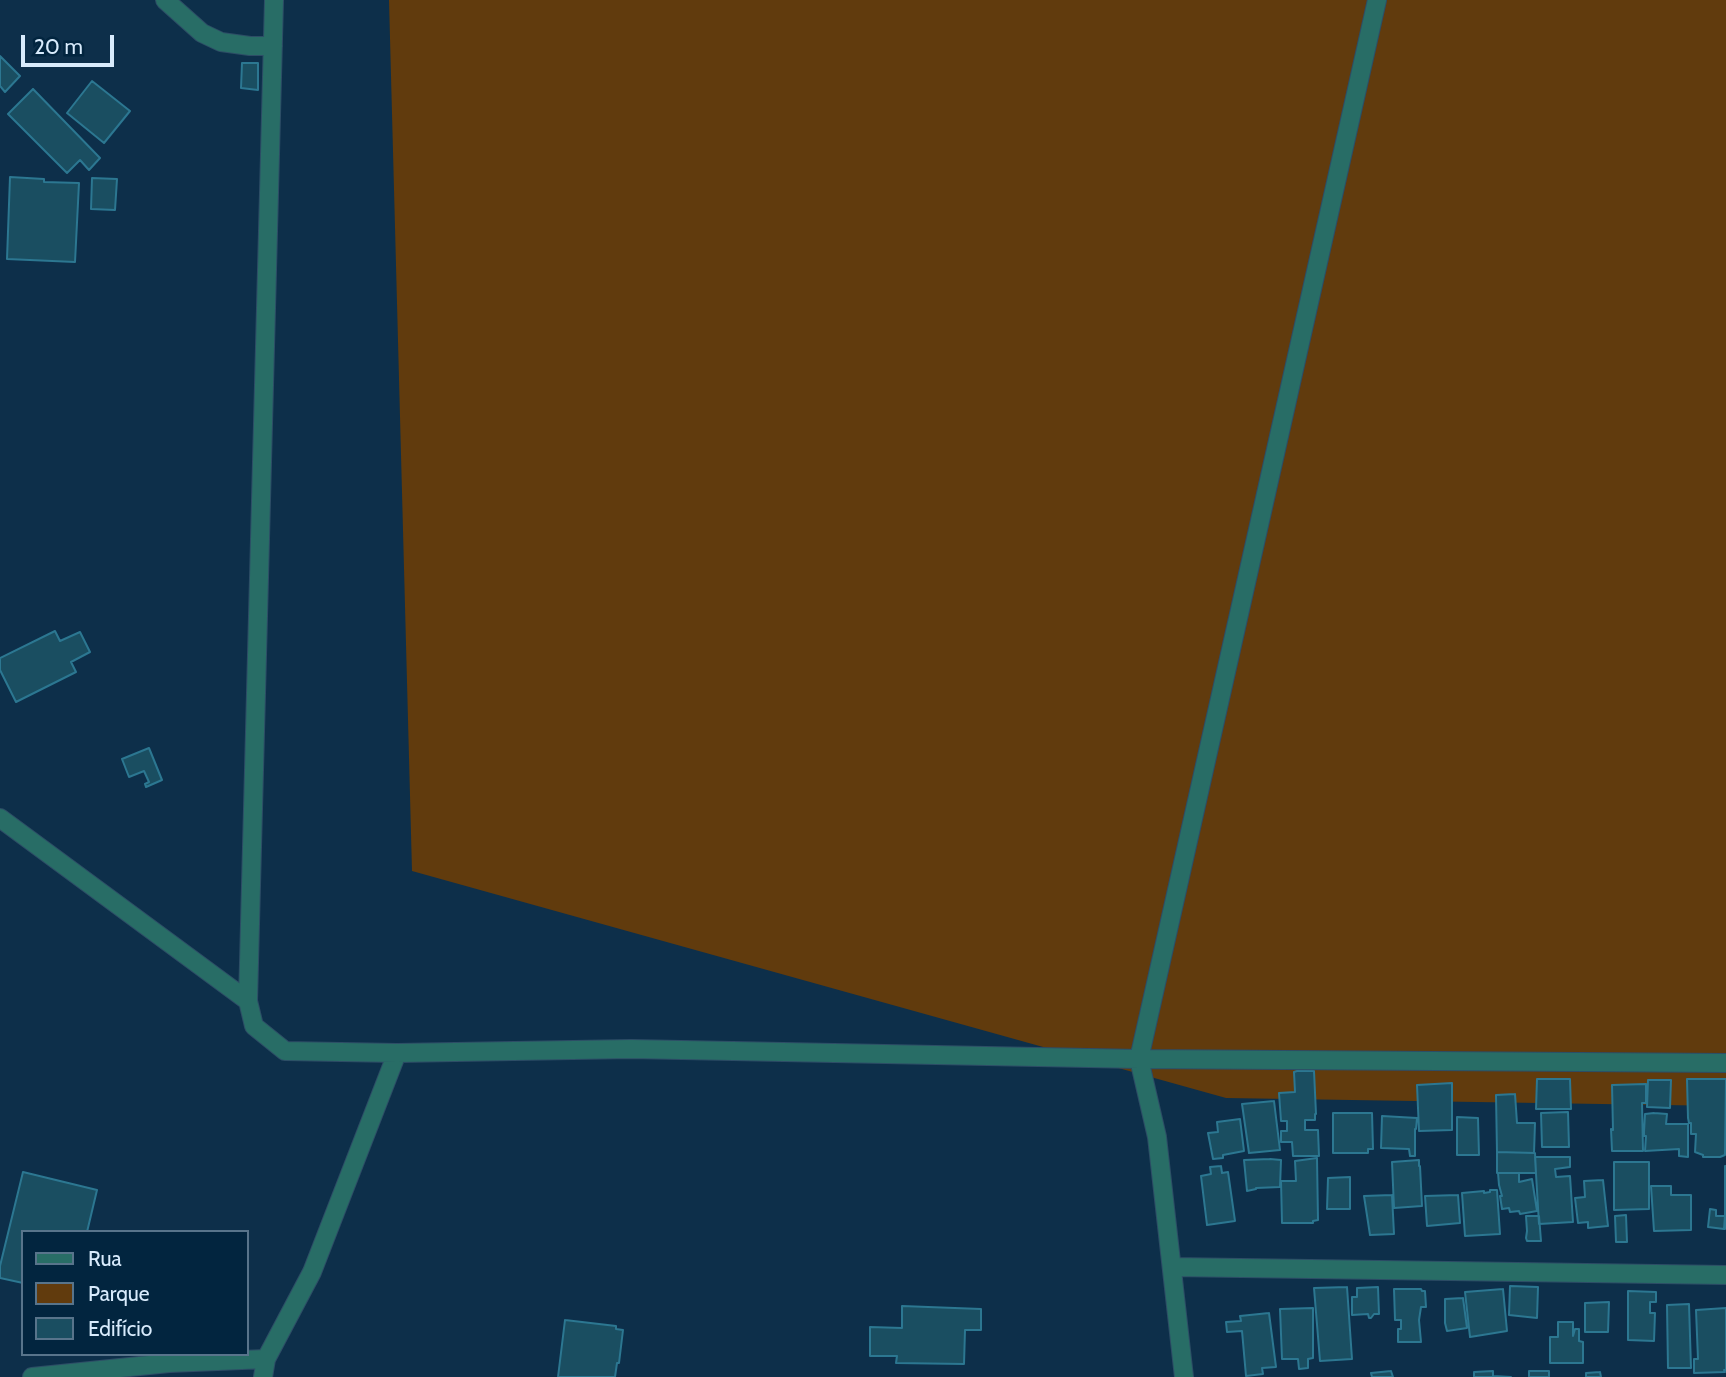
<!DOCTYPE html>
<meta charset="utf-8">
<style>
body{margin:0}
#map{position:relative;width:1726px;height:1377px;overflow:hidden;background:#0d2f4a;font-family:Cabin,sans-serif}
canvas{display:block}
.legend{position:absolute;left:21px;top:1230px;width:228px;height:126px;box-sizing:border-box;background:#02253f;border:2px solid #58748b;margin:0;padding:9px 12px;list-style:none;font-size:21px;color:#d8ebfc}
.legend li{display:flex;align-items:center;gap:14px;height:35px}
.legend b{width:35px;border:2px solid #58748b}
.scale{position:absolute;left:21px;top:35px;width:93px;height:32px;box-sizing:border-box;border:4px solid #d8ebfc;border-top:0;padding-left:9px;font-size:21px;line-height:24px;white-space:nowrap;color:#d8ebfc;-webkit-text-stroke:5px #02253f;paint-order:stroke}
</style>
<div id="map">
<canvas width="1726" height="1377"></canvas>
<ul class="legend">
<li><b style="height:9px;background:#286d66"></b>Rua</li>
<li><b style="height:19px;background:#613b0d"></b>Parque</li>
<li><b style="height:19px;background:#1a4e61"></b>Edifício</li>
</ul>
<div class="scale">20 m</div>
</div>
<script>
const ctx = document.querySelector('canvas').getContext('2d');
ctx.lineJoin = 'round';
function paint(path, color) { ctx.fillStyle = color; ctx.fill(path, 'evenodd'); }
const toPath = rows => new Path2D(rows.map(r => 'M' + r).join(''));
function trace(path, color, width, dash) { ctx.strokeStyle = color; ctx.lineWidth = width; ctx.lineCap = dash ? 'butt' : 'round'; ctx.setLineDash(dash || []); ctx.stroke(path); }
paint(toPath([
 [389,0,1726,0,1726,1106,1226,1098,412,871]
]), '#613b0d');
const building = toPath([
 [0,56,20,76,5,92,0,86,0,56],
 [242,63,258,63,258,90,241,88,242,63],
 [92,81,130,111,104,143,67,113,92,81],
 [33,89,100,158,89,170,80,160,67,173,8,114,33,89],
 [10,177,44,179,44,182,79,183,75,262,7,259,10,177],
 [92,178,117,179,115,210,91,209,92,178],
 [55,631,60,641,80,632,90,652,71,662,76,672,16,702,0,670,0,658,55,631],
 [149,748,162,780,146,787,145,784,149,782,144,771,129,777,122,759,149,748],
 [1297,1071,1314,1071,1316,1114,1315,1114,1315,1120,1305,1120,1305,1130,1318,1130,1319,1156,1293,1156,1292,1142,1281,1142,1281,1131,1287,1131,1287,1121,1281,1121,1279,1093,1295,1092,1294,1072,1297,1071],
 [1537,1079,1570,1079,1571,1109,1536,1109,1537,1079],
 [1687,1079,1726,1079,1725,1155,1720,1157,1703,1157,1703,1155,1695,1152,1696,1134,1691,1134,1691,1123,1689,1123,1688,1118,1687,1079],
 [1648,1080,1671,1080,1670,1108,1647,1107,1648,1080],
 [1452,1083,1452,1130,1419,1131,1417,1085,1452,1083],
 [1646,1084,1646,1103,1642,1103,1643,1151,1612,1151,1611,1129,1613,1130,1612,1085,1646,1084],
 [1515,1094,1517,1123,1535,1123,1534,1153,1497,1152,1496,1095,1515,1094],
 [1274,1101,1280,1150,1249,1153,1242,1104,1274,1101],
 [1568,1112,1569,1147,1542,1147,1541,1113,1568,1112],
 [1333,1113,1372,1113,1373,1149,1368,1149,1368,1153,1333,1153,1333,1113],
 [1654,1113,1667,1114,1666,1124,1688,1124,1688,1157,1679,1156,1679,1149,1645,1151,1646,1136,1644,1136,1644,1132,1645,1114,1654,1113],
 [1382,1116,1417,1118,1416,1129,1415,1129,1415,1156,1410,1156,1409,1149,1381,1148,1382,1116],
 [1457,1117,1478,1118,1479,1155,1457,1155,1457,1117],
 [1240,1119,1244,1151,1223,1155,1223,1158,1213,1159,1208,1133,1218,1132,1217,1122,1240,1119],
 [1497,1152,1535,1153,1536,1173,1497,1173,1497,1152],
 [1535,1157,1570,1157,1570,1167,1555,1169,1556,1177,1570,1176,1573,1222,1539,1224,1535,1157],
 [1317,1158,1318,1220,1313,1221,1313,1223,1282,1223,1281,1181,1296,1181,1295,1161,1317,1158],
 [1270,1159,1281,1160,1280,1187,1256,1188,1256,1189,1247,1191,1244,1160,1270,1159],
 [1419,1160,1419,1166,1420,1166,1422,1206,1394,1208,1392,1162,1419,1160],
 [1614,1162,1649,1162,1649,1209,1614,1210,1614,1162],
 [1221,1166,1222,1173,1228,1172,1235,1221,1207,1225,1201,1176,1211,1174,1210,1167,1221,1166],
 [1725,1166,1726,1166,1725,1229,1725,1166],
 [23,1172,97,1190,87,1232,23,1232,23,1283,0,1278,0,1266,23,1172],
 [1498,1173,1519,1173,1519,1182,1532,1179,1537,1211,1520,1214,1519,1211,1510,1212,1509,1208,1502,1209,1500,1196,1502,1196,1499,1185,1498,1173],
 [1350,1177,1350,1209,1327,1209,1328,1178,1350,1177],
 [1603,1180,1608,1226,1588,1228,1588,1222,1578,1223,1575,1198,1585,1197,1584,1181,1603,1180],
 [1651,1186,1671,1186,1671,1195,1691,1195,1691,1230,1654,1231,1651,1186],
 [1490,1190,1497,1190,1500,1234,1465,1236,1462,1193,1484,1191,1484,1193,1490,1192,1490,1190],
 [1392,1195,1394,1234,1370,1235,1364,1196,1392,1195],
 [1458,1195,1460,1223,1427,1226,1425,1196,1458,1195],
 [1710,1209,1716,1210,1716,1216,1725,1216,1724,1229,1708,1227,1710,1209],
 [1626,1215,1627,1242,1616,1242,1615,1216,1626,1215],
 [1526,1216,1539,1216,1541,1241,1527,1241,1526,1238,1527,1231,1526,1216],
 [1510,1286,1538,1287,1537,1318,1509,1315,1510,1286],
 [1347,1287,1352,1359,1320,1361,1314,1288,1347,1287],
 [1378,1287,1379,1314,1374,1314,1371,1318,1369,1318,1368,1314,1352,1315,1352,1297,1357,1297,1357,1288,1378,1287],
 [1394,1289,1421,1289,1422,1291,1425,1291,1426,1307,1421,1307,1419,1320,1421,1342,1398,1342,1398,1329,1401,1329,1401,1320,1395,1320,1394,1289],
 [1503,1289,1507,1331,1470,1337,1465,1292,1503,1289],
 [1628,1291,1656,1292,1656,1302,1650,1302,1650,1313,1655,1313,1654,1341,1628,1340,1628,1291],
 [1463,1298,1467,1328,1447,1331,1445,1323,1445,1299,1463,1298],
 [1609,1302,1608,1332,1585,1332,1585,1303,1609,1302],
 [1689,1304,1691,1368,1668,1368,1667,1305,1689,1304],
 [902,1306,981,1309,981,1330,965,1330,964,1364,896,1363,897,1356,870,1356,870,1327,902,1328,902,1306],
 [1313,1308,1313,1358,1308,1359,1308,1368,1299,1369,1298,1359,1282,1359,1280,1309,1313,1308],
 [1726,1308,1726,1370,1724,1370,1725,1372,1694,1373,1694,1359,1698,1359,1696,1310,1726,1308],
 [1269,1313,1276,1367,1262,1368,1263,1374,1246,1376,1242,1331,1227,1332,1226,1322,1241,1321,1240,1316,1269,1313],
 [565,1320,616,1326,616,1329,623,1330,619,1363,617,1363,615,1377,558,1377,565,1320],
 [1558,1322,1573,1322,1573,1336,1575,1329,1579,1329,1579,1341,1583,1342,1583,1363,1550,1363,1550,1337,1558,1337,1558,1322],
 [1391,1371,1393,1377,1372,1377,1371,1373,1391,1371],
 [1493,1371,1493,1376,1511,1377,1474,1377,1474,1372,1493,1371],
 [1529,1371,1549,1371,1549,1377,1529,1377,1529,1371],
 [1600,1372,1601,1377,1586,1377,1586,1373,1600,1372]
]);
paint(building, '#1a4e61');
trace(building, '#2c7791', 2);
const minor = toPath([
 [165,0,202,33,221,42,250,46,273,46],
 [274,0,248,1001,254,1026,285,1051,397,1053,631,1049,1139,1059,1726,1063],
 [0,818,248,1001],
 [1172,1267,1726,1275],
 [32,1377,169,1363,266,1359],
 [263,1377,266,1359,312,1272,397,1053],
 [1184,1377,1157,1137,1139,1059,1377,0]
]);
trace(minor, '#2d4d66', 20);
trace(minor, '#286d66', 18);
</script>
